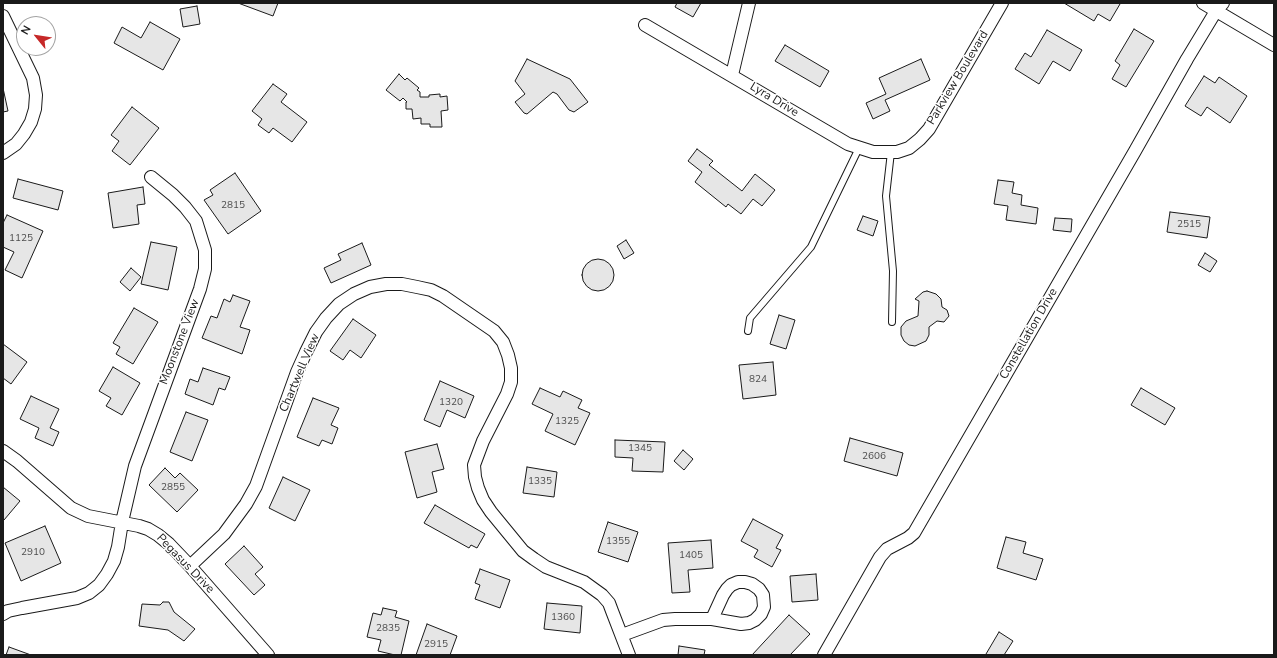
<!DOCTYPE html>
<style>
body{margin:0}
#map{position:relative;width:1277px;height:658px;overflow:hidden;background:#fff;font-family:"Nunito Sans",sans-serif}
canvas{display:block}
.frame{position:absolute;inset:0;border:4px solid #1a1a1a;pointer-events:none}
.north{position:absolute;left:16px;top:16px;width:40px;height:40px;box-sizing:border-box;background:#fff;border:1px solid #a3a3a3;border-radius:50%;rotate:300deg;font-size:11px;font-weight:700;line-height:16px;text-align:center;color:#1a1a1a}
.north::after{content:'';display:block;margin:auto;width:14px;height:18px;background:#c62828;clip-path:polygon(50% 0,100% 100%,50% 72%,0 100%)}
</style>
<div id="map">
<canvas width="1277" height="658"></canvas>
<div class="frame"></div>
<div class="north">N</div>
</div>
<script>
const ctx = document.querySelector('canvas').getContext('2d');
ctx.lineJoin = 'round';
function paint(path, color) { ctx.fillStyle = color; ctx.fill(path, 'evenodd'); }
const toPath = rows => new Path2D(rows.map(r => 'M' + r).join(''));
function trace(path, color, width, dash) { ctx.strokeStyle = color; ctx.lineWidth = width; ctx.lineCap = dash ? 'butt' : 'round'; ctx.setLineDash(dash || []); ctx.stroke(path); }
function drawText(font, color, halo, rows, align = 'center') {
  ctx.font = font + ' "Nunito Sans",sans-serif'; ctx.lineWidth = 3; ctx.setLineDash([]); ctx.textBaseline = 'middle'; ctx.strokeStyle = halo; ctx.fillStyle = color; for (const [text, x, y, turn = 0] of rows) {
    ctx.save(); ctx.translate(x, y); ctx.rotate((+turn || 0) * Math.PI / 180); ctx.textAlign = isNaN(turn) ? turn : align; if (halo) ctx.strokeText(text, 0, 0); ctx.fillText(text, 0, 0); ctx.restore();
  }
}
const building = toPath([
 [238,3,278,3,273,16,238,3],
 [677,3,701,3,693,17,675,7,677,3],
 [1064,3,1118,3,1120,4,1110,21,1098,14,1094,21,1064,3],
 [197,6,200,24,183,27,180,9,197,6],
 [150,22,180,39,163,70,114,43,122,27,141,38,150,22],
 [1134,29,1154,41,1126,87,1112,79,1120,65,1115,61,1134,29],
 [1047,30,1082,50,1070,71,1053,61,1039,84,1015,69,1025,53,1031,57,1047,30],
 [785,45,829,71,820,87,775,61,785,45],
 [527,59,570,79,588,102,574,112,569,110,557,94,553,92,527,114,524,113,515,102,525,94,515,81,527,59],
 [921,59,930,80,885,100,890,111,873,119,866,103,886,94,879,78,921,59],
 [399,74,405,80,407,78,419,88,417,90,420,92,420,97,429,97,429,95,440,94,440,97,447,96,448,110,441,111,442,127,430,127,430,124,421,124,421,118,413,119,412,109,406,109,406,102,407,102,403,98,400,101,386,90,399,74],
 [1204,76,1215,83,1219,77,1247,96,1230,123,1207,107,1201,116,1185,106,1204,76],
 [273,84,287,94,281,102,307,122,292,142,273,128,269,133,258,125,262,119,252,111,273,84],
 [3,88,8,111,3,112,3,88],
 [132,107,159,128,130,165,112,151,119,141,111,135,132,107],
 [697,149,713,161,709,165,742,191,755,174,775,190,762,206,753,199,741,214,728,204,726,207,695,182,702,172,688,161,697,149],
 [235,173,261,211,228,234,204,200,213,195,210,190,235,173],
 [18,179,63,191,58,210,13,198,18,179],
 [998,180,1014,182,1012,193,1022,195,1021,205,1038,208,1036,224,1006,220,1008,206,994,204,998,180],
 [143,187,145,204,137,205,139,224,113,228,108,193,143,187],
 [1170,212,1210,217,1207,238,1167,232,1170,212],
 [7,215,43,231,22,278,5,270,14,252,3,247,3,223,7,215],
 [863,216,878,221,873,236,857,230,863,216],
 [1055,218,1072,219,1071,232,1053,230,1055,218],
 [626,240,634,253,624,259,617,246,626,240],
 [151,242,177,247,168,290,141,284,151,242],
 [362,243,371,265,331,283,324,268,341,260,338,254,362,243],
 [1205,253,1217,261,1210,272,1198,265,1205,253],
 '582 275a16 16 0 1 1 32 0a16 16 0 1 1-32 0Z',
 [131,268,141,277,130,291,120,282,131,268],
 [927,291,936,294,941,299,942,307,947,310,949,316,944,322,937,321,929,327,929,335,926,341,915,346,909,345,904,341,901,335,901,327,906,321,918,316,919,301,915,299,923,292,927,291],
 [233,295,250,301,240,327,250,330,242,354,202,338,211,316,217,318,224,299,230,302,233,295],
 [134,308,158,322,133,364,116,354,120,347,113,343,134,308],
 [779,315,795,320,786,349,770,344,779,315],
 [353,319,376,335,361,358,350,350,343,360,330,351,353,319],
 [3,344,27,362,11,384,3,378,3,344],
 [773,362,776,395,743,399,739,365,773,362],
 [113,367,140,383,122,415,106,406,111,398,99,391,113,367],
 [203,368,230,377,225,390,219,388,213,405,185,394,190,379,198,382,203,368],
 [440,381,474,396,465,418,447,410,440,427,424,420,440,381],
 [540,388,560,397,563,391,582,400,578,408,590,413,575,445,545,431,553,414,532,404,540,388],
 [1141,388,1175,408,1165,425,1131,405,1141,388],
 [31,396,59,409,50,428,59,432,53,446,35,438,39,428,20,419,31,396],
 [313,398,339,408,331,425,338,428,332,444,322,440,319,446,297,437,313,398],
 [186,412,208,420,192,461,170,452,186,412],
 [850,438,903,453,897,476,844,461,850,438],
 [615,440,665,442,663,472,632,471,633,458,615,457,615,440],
 [437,444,444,469,432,472,437,492,417,498,405,452,437,444],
 [683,450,693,459,684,470,674,461,683,450],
 [527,467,557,472,554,497,523,493,527,467],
 [165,468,175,478,180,473,198,490,177,512,149,485,165,468],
 [283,477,310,490,295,521,269,508,283,477],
 [3,487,20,501,4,520,3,519,3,487],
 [435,505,485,534,477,548,471,545,469,548,424,523,435,505],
 [753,519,783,535,776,548,781,550,772,567,754,557,758,550,741,541,753,519],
 [608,522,638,532,628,562,598,552,608,522],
 [45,526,61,563,21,581,5,543,45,526],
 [1006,537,1026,542,1023,553,1043,559,1036,580,997,568,1006,537],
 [711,540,713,568,688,570,690,592,672,593,668,543,711,540],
 [244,546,263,567,255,574,265,585,254,595,225,564,244,546],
 [480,569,510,580,500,608,475,599,480,585,475,583,480,569],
 [816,574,818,600,792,602,790,576,816,574],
 [163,602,169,602,174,612,195,629,184,641,168,630,139,626,142,604,160,605,163,602],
 [547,603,582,606,580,633,544,629,547,603],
 [383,608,397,611,395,617,409,621,401,655,395,655,378,651,381,640,367,637,373,613,381,615,383,608],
 [789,615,810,634,790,655,752,655,789,615],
 [427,624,457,636,450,655,416,655,427,624],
 [999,632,1013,641,1004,655,987,655,986,654,999,632],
 [679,646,705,650,704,655,678,655,679,646],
 [9,647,31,655,6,655,9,647]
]);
paint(building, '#e6e6e6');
trace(building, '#1a1a1a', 1);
const service = toPath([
 [891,152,886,196,893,271,892,322],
 [748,331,750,318,811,247,859,148]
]);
const minor = toPath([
 [1203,3,1274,45],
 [3,16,33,78,36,95,35,109,31,122,24,134,16,144,3,153],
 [645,25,848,144,873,152,897,152,909,148,920,139,929,129,1002,3],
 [732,75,749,3],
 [3,451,17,461,71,508,88,516,139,526,148,529,158,535,169,544,190,566,268,655],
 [190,566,224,534,246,504,256,486,297,372,306,352,316,332,326,318,339,304,354,294,370,287,386,284,402,284,417,287,431,290,443,296,494,331,503,342,508,355,511,368,511,382,507,394,483,441,474,465,475,477,478,488,483,500,491,512,523,551,534,559,546,567,584,582,602,595,609,603,612,611,629,655],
 [3,614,8,611,22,608,77,598,89,593,99,585,107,574,114,561,118,547,122,522,135,466,200,289,205,269,205,250,196,221,185,207,173,195,151,177],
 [622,635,663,620,675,619,712,619,741,624,749,623,755,620,761,614,764,607,763,595,759,589,752,584,745,582,738,582,731,585,727,589,723,595,712,619],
 [824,655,880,557,887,549,908,538,914,533,1135,151,1187,59,1216,11,1223,3]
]);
trace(service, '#1a1a1a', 8);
trace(minor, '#1a1a1a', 14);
trace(service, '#fff', 6);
trace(minor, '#fff', 12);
drawText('10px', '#4d4d4d', null, [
 ["2815",233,206],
 ["2515",1189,225],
 ["1125",21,239],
 ["824",758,380],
 ["1320",451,403],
 ["1325",567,422],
 ["1345",640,449],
 ["2606",874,457],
 ["1335",540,482],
 ["2855",173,488],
 ["1355",618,542],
 ["2910",33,553],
 ["1405",691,556],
 ["1360",563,618],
 ["2835",388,629],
 ["2915",436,645]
]);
drawText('12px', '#1a1a1a', '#fff', [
 ["Parkview Boulevard",958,78,-59],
 ["Lyra Drive",774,100,31],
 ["Constellation Drive",1029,334,-60],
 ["Moonstone View",180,342,-69],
 ["Chartwell View",300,373,-67],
 ["Pegasus Drive",185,564,46]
]);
</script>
